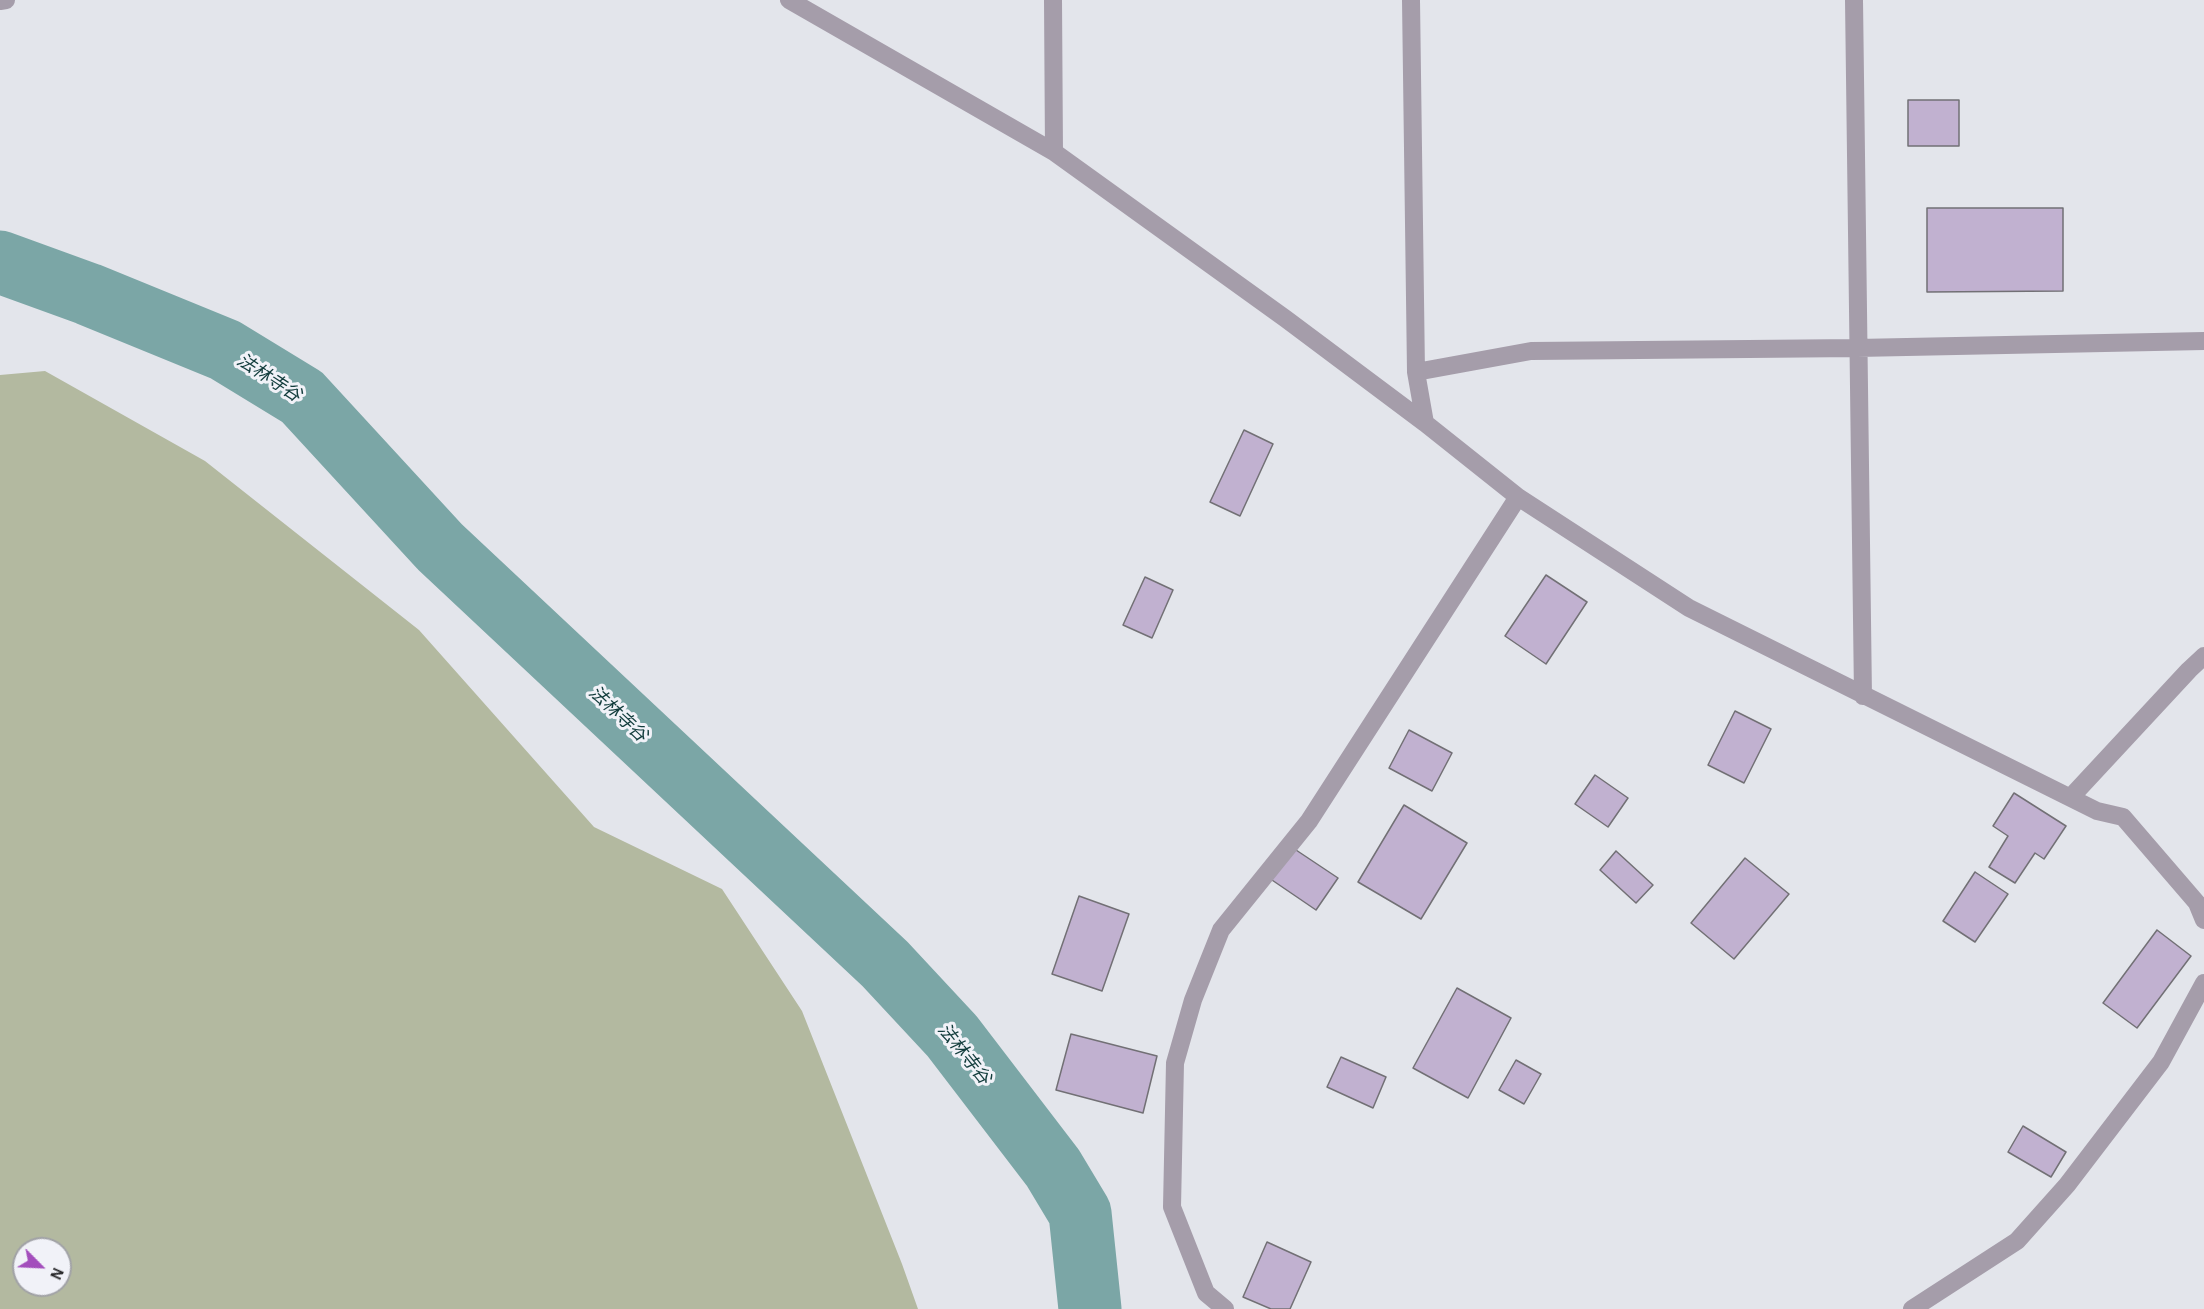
<!DOCTYPE html>
<meta charset="utf-8">
<style>
body{margin:0}
#map{position:relative;width:2204px;height:1309px;overflow:hidden;background:#e3e5eb;font-family:"Alegreya Sans",sans-serif}
canvas{display:block}
.north{position:absolute;left:12px;top:1237px;width:60px;height:60px;box-sizing:border-box;background:#f1f2f8;border:2px solid #a1a2a6;border-radius:50%;rotate:114deg;font-size:16px;font-weight:700;line-height:24px;text-align:center;color:#29292b}
.north::after{content:'';display:block;margin:auto;width:21px;height:27px;background:#a34ebc;clip-path:polygon(50% 0,100% 100%,50% 72%,0 100%)}
</style>
<div id="map">
<canvas width="2204" height="1309"></canvas>
<div class="north">N</div>
</div>
<script>
const ctx = document.querySelector('canvas').getContext('2d');
ctx.lineJoin = 'round';
function paint(path, color) { ctx.fillStyle = color; ctx.fill(path, 'evenodd'); }
const toPath = rows => new Path2D(rows.map(r => 'M' + r).join(''));
function trace(path, color, width, dash) { ctx.strokeStyle = color; ctx.lineWidth = width; ctx.lineCap = dash ? 'butt' : 'round'; ctx.setLineDash(dash || []); ctx.stroke(path); }
function drawText(font, color, halo, rows, align = 'center') {
  ctx.font = font + ' "Alegreya Sans","Noto Sans JP",sans-serif'; ctx.lineWidth = 6; ctx.setLineDash([]); ctx.textBaseline = 'middle'; ctx.strokeStyle = halo; ctx.fillStyle = color; for (const [text, x, y, turn = 0] of rows) {
    ctx.save(); ctx.translate(x, y); ctx.rotate((+turn || 0) * Math.PI / 180); ctx.textAlign = isNaN(turn) ? turn : align; if (halo) ctx.strokeText(text, 0, 0); ctx.fillText(text, 0, 0); ctx.restore();
  }
}
paint(toPath([
 [45,371,205,461,419,630,594,827,722,889,802,1011,902,1264,918,1309,0,1309,0,375],
 [24,1249,60,1249,60,1285,24,1285]
]), '#b3b9a0');
trace(toPath([
 [0,262,88,294,225,350,302,397,440,547,885,964,952,1036,1053,1168,1080,1213,1090,1309]
]), '#7ba6a6', 63);
const building = toPath([
 [1908,100,1959,100,1959,146,1908,146,1908,100],
 [1927,208,2063,208,2063,291,1927,292,1927,208],
 [1244,430,1273,444,1240,516,1210,502,1244,430],
 [1546,575,1587,602,1546,664,1505,636,1546,575],
 [1145,577,1173,590,1152,638,1123,625,1145,577],
 [1735,711,1771,729,1744,783,1708,765,1735,711],
 [1409,730,1452,753,1432,791,1389,768,1409,730],
 [1595,775,1628,798,1608,827,1575,804,1595,775],
 [2014,793,2066,826,2044,859,2035,853,2015,883,1989,867,2008,836,1993,826,2014,793],
 [1404,805,1467,843,1421,919,1358,882,1404,805],
 [1290,846,1338,878,1316,910,1269,878,1290,846],
 [1616,851,1653,885,1636,903,1600,870,1616,851],
 [1745,858,1789,894,1734,959,1691,923,1745,858],
 [1975,872,2008,894,1975,942,1943,921,1975,872],
 [1079,896,1129,914,1102,991,1052,974,1079,896],
 [2157,930,2191,956,2137,1028,2103,1003,2157,930],
 [1457,988,1511,1018,1468,1098,1413,1068,1457,988],
 [1071,1034,1157,1056,1143,1113,1056,1090,1071,1034],
 [1341,1057,1386,1077,1373,1108,1327,1087,1341,1057],
 [1516,1060,1541,1074,1524,1104,1499,1090,1516,1060],
 [2023,1126,2066,1152,2051,1177,2008,1152,2023,1126],
 [1267,1242,1311,1262,1290,1309,1271,1309,1243,1297,1267,1242]
]);
paint(building, '#c1b1d0');
trace(building, '#727075', 1.5);
trace(toPath([
 [789,0,1054,152,1286,319,1425,423,1518,497,1689,608,2097,811,2123,817,2197,903,2204,920],
 [1053,0,1054,152],
 [1411,0,1416,372,1425,423],
 [1854,0,1863,696],
 [0,1,6,0],
 [1416,372,1531,351,1857,348,2204,341],
 [2071,797,2189,670,2204,656],
 [1225,1309,1206,1293,1172,1207,1175,1063,1193,1000,1221,930,1309,821,1518,497],
 [1912,1309,2017,1241,2067,1185,2161,1062,2204,983]
]), '#a59daa', 18);
drawText('italic 18px', '#123c3c', '#f1f2f8', [
 ["法林寺谷",269,378,33],
 ["法林寺谷",618,714,43],
 ["法林寺谷",964,1054,51]
]);
</script>
